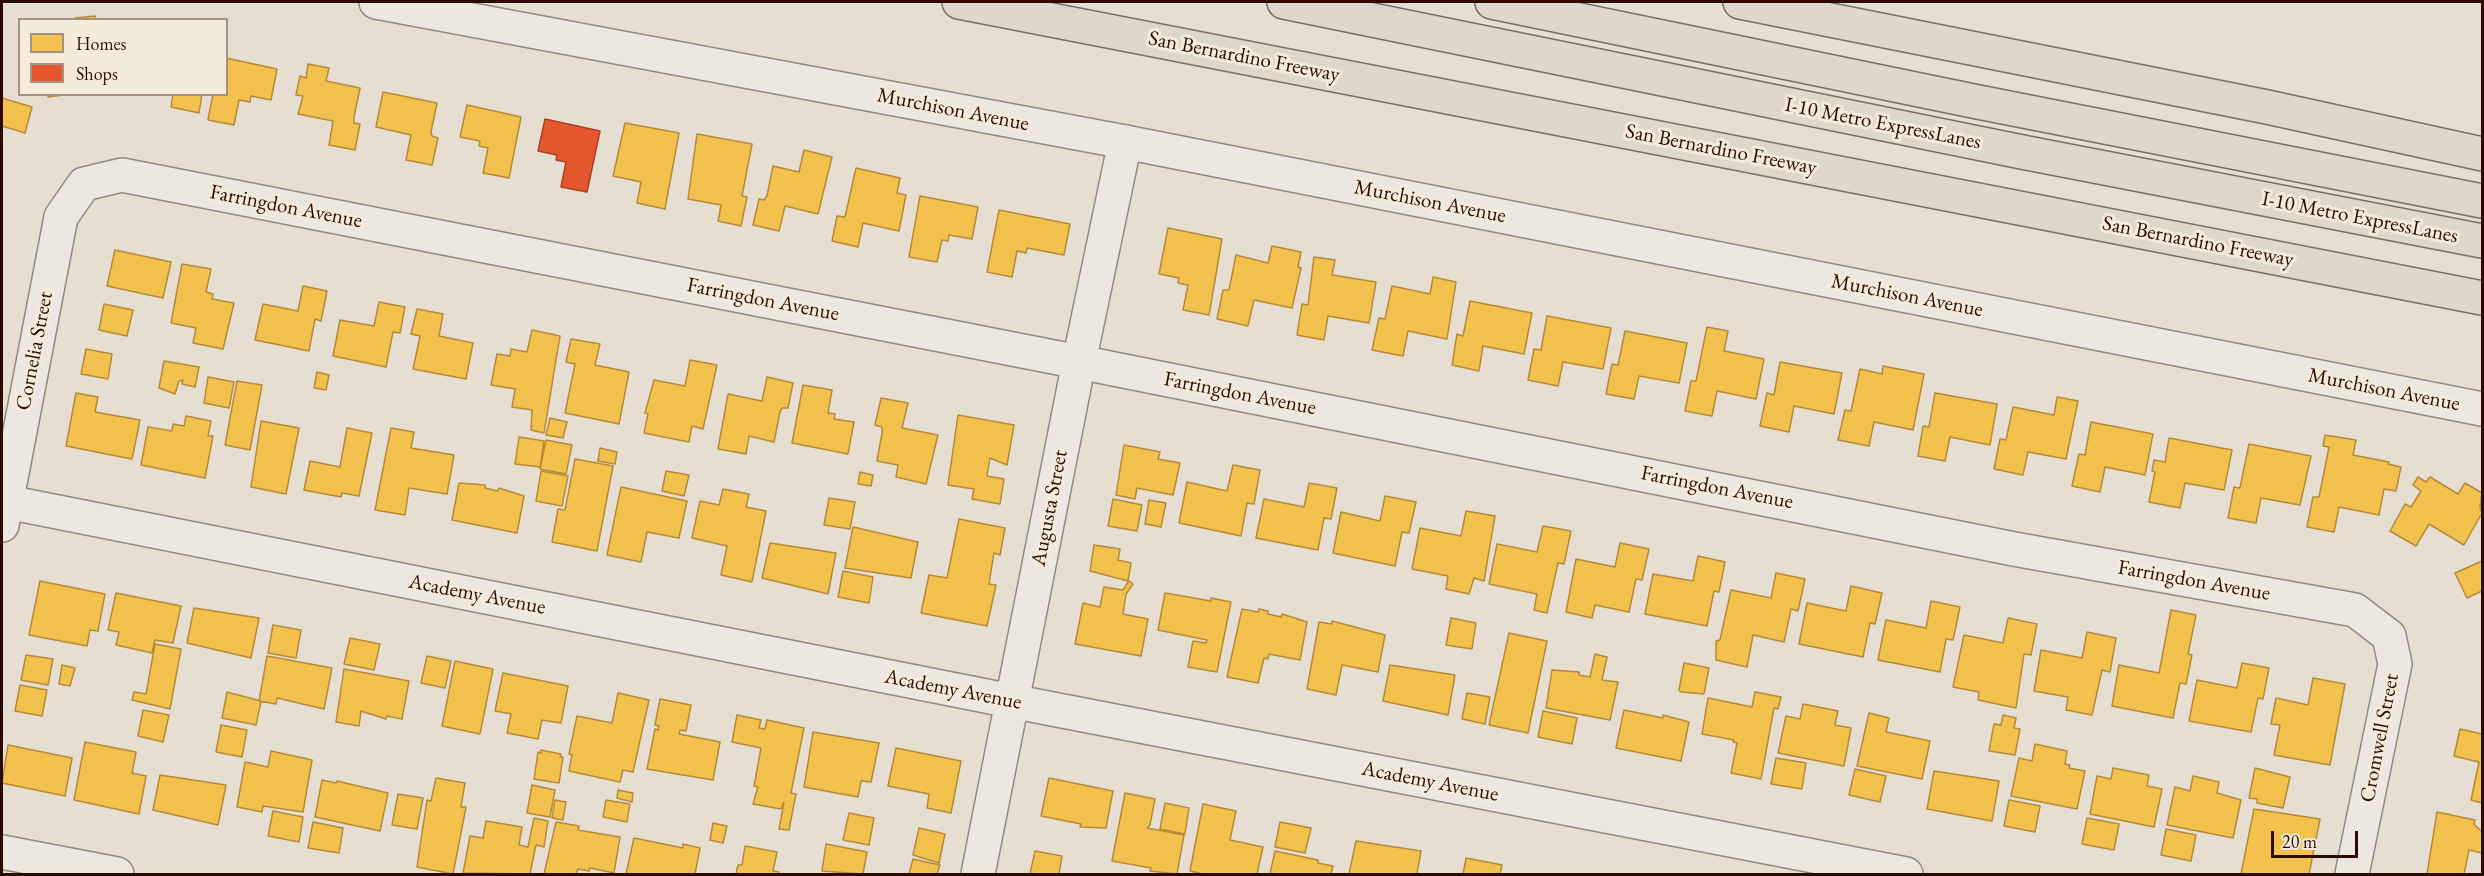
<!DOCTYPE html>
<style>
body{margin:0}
#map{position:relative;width:2484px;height:876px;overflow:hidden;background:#e6ded0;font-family:"EB Garamond",serif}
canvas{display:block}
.frame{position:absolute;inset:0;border:3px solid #2b0b00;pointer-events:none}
.legend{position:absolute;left:18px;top:18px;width:210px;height:78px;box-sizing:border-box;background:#f5ebdb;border:2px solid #a49183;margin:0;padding:8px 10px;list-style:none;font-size:18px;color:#2b0b00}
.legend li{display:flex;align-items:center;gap:12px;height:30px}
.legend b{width:30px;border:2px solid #a49183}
.scale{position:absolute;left:2271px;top:831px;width:87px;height:27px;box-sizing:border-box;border:3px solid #2b0b00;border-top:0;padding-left:8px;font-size:18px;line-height:21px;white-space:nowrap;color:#2b0b00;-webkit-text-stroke:4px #f5ebdb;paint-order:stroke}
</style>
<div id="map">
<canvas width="2484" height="876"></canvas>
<div class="frame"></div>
<ul class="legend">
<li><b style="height:16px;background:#f2c14e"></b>Homes</li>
<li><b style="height:16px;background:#e4572e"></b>Shops</li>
</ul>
<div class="scale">20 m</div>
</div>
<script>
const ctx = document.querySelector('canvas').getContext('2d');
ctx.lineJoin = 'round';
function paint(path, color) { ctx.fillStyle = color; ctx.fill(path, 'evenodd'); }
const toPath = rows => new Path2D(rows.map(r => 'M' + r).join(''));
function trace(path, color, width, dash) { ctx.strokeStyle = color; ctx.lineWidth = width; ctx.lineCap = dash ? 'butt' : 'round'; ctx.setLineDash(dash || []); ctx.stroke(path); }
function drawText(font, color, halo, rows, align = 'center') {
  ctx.font = font + ' "EB Garamond",serif'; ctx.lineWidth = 6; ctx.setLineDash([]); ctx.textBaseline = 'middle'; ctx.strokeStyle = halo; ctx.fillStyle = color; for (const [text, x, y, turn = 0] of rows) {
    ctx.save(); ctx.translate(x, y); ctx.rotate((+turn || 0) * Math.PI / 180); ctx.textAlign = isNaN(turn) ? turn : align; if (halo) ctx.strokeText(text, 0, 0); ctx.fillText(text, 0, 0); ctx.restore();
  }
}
const homes = toPath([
 [95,16,96,20,75,20,75,18,95,16],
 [226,58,277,69,271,100,251,96,250,102,239,100,234,125,208,120,213,94,226,94,226,58],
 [308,64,329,68,326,81,360,88,354,117,354,123,360,124,355,150,329,145,333,121,298,114,303,96,296,95,300,76,306,78,308,64],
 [383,92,437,103,431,132,432,136,438,138,432,165,406,160,411,135,376,127,383,92],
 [48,94,71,94,48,97,48,94],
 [173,94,202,94,199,113,171,107,173,94],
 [2,98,32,107,25,133,2,126,2,98],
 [467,105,521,117,509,178,483,173,488,148,479,146,480,141,460,137,467,105],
 [625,123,679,133,665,209,637,203,641,182,613,176,625,123],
 [697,134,752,144,742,196,747,197,741,226,718,221,721,205,688,199,697,134],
 [804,150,832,157,818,214,785,206,779,231,753,225,759,199,764,200,767,196,773,166,799,172,804,150],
 [856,168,900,178,897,193,906,195,899,231,863,223,858,247,832,241,837,216,845,217,856,168],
 [920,196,978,207,972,239,949,235,948,241,942,240,937,262,909,257,920,196],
 [999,210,1070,224,1064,255,1027,248,1026,253,1017,251,1012,277,987,272,999,210],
 [1168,228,1222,239,1209,315,1183,310,1188,285,1178,283,1179,278,1159,274,1168,228],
 [1272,246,1301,252,1298,267,1301,268,1292,308,1254,300,1248,326,1217,319,1223,290,1229,290,1236,255,1268,263,1272,246],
 [115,250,171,262,163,298,107,286,115,250],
 [1314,257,1335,260,1332,275,1376,282,1369,323,1328,316,1324,340,1297,335,1302,304,1308,305,1314,257],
 [182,264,211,269,206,292,213,294,212,299,234,303,223,349,193,343,196,328,171,323,182,264],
 [1433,277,1456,282,1447,339,1408,331,1403,356,1372,350,1379,318,1385,319,1392,286,1430,294,1433,277],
 [303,286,327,291,321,321,315,319,309,351,255,340,263,304,298,311,303,286],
 [1470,301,1532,313,1524,354,1483,346,1479,371,1452,365,1457,334,1463,336,1470,301],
 [379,302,405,307,400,333,393,332,386,367,333,356,340,320,374,326,379,302],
 [104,304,133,310,127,336,99,330,104,304],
 [417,309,443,314,439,336,473,343,466,379,413,369,420,336,411,334,417,309],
 [1547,316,1611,328,1603,369,1563,362,1558,386,1528,380,1534,349,1541,350,1547,316],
 [1707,327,1728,331,1724,351,1764,359,1756,399,1717,391,1712,416,1685,411,1691,381,1696,381,1707,327],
 [532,330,560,336,544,433,531,430,532,410,512,407,515,389,491,385,497,354,510,356,511,349,527,352,532,330],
 [1625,331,1687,343,1679,383,1639,376,1634,399,1606,394,1612,364,1618,365,1625,331],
 [571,339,600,344,595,365,629,372,619,424,565,413,575,364,566,362,571,339],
 [86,349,112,354,108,379,81,374,86,349],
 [690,360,717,365,703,429,692,426,689,442,644,433,648,414,645,413,654,380,685,386,690,360],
 [164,361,199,367,195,387,182,384,183,380,179,381,175,394,159,388,164,361],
 [1780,362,1842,373,1834,414,1794,406,1789,432,1760,426,1767,393,1774,395,1780,362],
 [1883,366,1924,374,1913,430,1874,422,1869,446,1838,440,1845,410,1851,411,1860,369,1882,374,1883,366],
 [317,372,329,375,326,390,314,388,317,372],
 [208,377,234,382,229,408,204,403,208,377],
 [767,377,793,383,788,408,782,408,780,412,774,442,749,436,746,454,718,449,728,394,762,401,767,377],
 [237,381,262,385,250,450,225,445,237,381],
 [803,385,832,390,828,413,835,414,834,419,854,422,848,454,792,443,803,385],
 [76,393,98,397,95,412,140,420,132,459,66,446,76,393],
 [1935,393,1997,404,1990,445,1950,437,1945,461,1918,456,1923,426,1929,427,1935,393],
 [2057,397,2078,401,2066,459,2028,452,2023,475,1994,469,2000,439,2006,440,2013,407,2054,415,2057,397],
 [881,398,908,403,902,428,938,435,926,484,896,477,898,465,877,461,882,433,882,427,875,425,881,398],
 [958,415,1014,425,1007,465,990,458,987,476,1004,479,1000,504,972,499,974,489,948,485,958,415],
 [186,416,211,421,208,436,213,436,205,478,141,465,148,427,172,431,173,424,184,426,186,416],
 [550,418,567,422,563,438,546,435,550,418],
 [261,421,299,428,286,494,251,487,261,421],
 [2091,422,2153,434,2145,475,2105,467,2100,492,2072,486,2079,454,2085,455,2091,422],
 [347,428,372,433,359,496,342,493,341,497,304,490,310,461,340,467,347,428],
 [391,428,414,432,411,448,454,455,447,494,409,488,405,515,375,510,391,428],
 [2325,435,2356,440,2353,455,2389,462,2388,464,2401,467,2396,491,2384,489,2379,515,2339,507,2334,532,2307,527,2313,497,2319,497,2329,447,2323,446,2325,435],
 [519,437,544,441,540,467,515,464,519,437],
 [2169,438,2232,450,2224,490,2185,483,2180,508,2149,502,2155,472,2152,471,2154,460,2165,462,2169,438],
 [546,440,572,445,566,474,540,469,546,440],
 [2249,444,2311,456,2300,505,2261,498,2256,523,2228,518,2234,487,2240,488,2249,444],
 [1124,445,1160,452,1158,459,1180,463,1173,495,1137,488,1135,499,1116,495,1124,445],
 [600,448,617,452,615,464,598,461,600,448],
 [575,459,613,466,597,551,552,542,558,509,565,510,575,459],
 [1233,465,1260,470,1254,504,1247,503,1241,536,1179,523,1187,482,1227,491,1233,465],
 [541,471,568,476,562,506,536,501,541,471],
 [666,471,689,475,684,496,662,491,666,471],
 [860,472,873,475,871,486,858,484,860,472],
 [2418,477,2426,482,2430,477,2458,494,2465,483,2482,493,2480,507,2482,513,2464,545,2429,524,2416,546,2390,531,2405,504,2411,507,2421,491,2413,485,2418,477],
 [459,483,485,485,485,488,498,491,499,488,524,496,517,533,452,520,459,483],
 [1309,483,1337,488,1331,519,1324,518,1318,550,1256,538,1264,499,1304,507,1309,483],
 [621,487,687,501,679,538,647,532,641,562,607,555,621,487],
 [723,489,749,494,746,507,766,511,752,582,721,575,727,546,692,538,700,501,719,505,723,489],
 [1385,496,1416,502,1409,533,1402,532,1395,566,1333,553,1341,512,1380,521,1385,496],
 [829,498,855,502,850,529,824,525,829,498],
 [1113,499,1142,505,1137,531,1108,526,1113,499],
 [1149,500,1166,503,1161,527,1145,524,1149,500],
 [1466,511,1495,516,1484,581,1474,578,1469,594,1446,589,1448,576,1412,569,1420,528,1461,536,1466,511],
 [959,519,1005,528,1000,555,994,553,989,584,996,585,987,626,921,613,929,575,947,578,959,519],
 [1543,526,1571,531,1564,564,1558,563,1547,613,1534,610,1537,594,1489,584,1497,544,1537,552,1543,526],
 [853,527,918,542,911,578,845,568,853,527],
 [770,543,836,553,828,594,762,578,770,543],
 [1620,543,1649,549,1642,580,1636,579,1629,612,1595,605,1592,618,1566,612,1576,559,1615,567,1620,543],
 [1094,545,1120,549,1118,560,1131,563,1128,581,1090,571,1094,545],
 [1698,556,1725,562,1719,592,1714,591,1707,626,1645,614,1653,574,1693,581,1698,556],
 [2482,561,2482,591,2467,598,2455,573,2482,561],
 [843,571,873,577,869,603,838,597,843,571],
 [1776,573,1805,579,1798,611,1791,609,1784,642,1753,635,1747,667,1716,660,1716,641,1720,640,1731,590,1771,598,1776,573],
 [40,581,105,594,98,631,90,630,87,646,29,635,40,581],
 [1129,581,1133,584,1126,594,1123,614,1148,619,1141,656,1075,644,1083,603,1100,607,1104,587,1123,590,1129,581],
 [1851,586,1882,593,1875,624,1870,623,1863,657,1799,644,1807,603,1846,611,1851,586],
 [116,593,181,606,173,643,155,640,152,653,116,645,119,632,108,630,116,593],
 [1165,593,1211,601,1211,598,1231,602,1217,672,1188,667,1193,641,1206,643,1207,640,1158,630,1165,593],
 [1931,601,1960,607,1953,640,1946,639,1940,672,1878,660,1886,620,1926,628,1931,601],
 [194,608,259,618,251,658,187,643,194,608],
 [1242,609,1258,612,1259,609,1268,611,1268,614,1281,617,1282,614,1307,622,1300,660,1269,654,1268,659,1264,658,1258,683,1227,677,1242,609],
 [2171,610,2196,615,2188,654,2192,655,2186,684,2180,683,2173,718,2112,706,2119,665,2159,673,2171,610],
 [1451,618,1476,623,1472,649,1446,645,1451,618],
 [2008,618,2037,624,2031,655,2024,654,2016,708,1978,700,1979,692,1953,687,1964,635,2003,643,2008,618],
 [1332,621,1385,635,1378,672,1342,665,1336,695,1307,689,1319,622,1332,624,1332,621],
 [273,625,301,630,296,658,268,653,273,625],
 [2087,632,2116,638,2110,672,2102,670,2092,715,2066,710,2068,697,2034,691,2041,650,2082,658,2087,632],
 [1509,633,1547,641,1528,733,1489,725,1509,633],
 [350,638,380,644,374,670,344,664,350,638],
 [155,644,181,649,170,709,132,700,134,692,146,694,155,644],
 [1595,654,1607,657,1602,680,1618,682,1610,720,1546,708,1552,670,1579,672,1579,675,1590,677,1595,654],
 [26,655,53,659,48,685,21,680,26,655],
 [267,656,332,668,324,709,277,698,276,704,259,701,267,656],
 [427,656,451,661,445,688,421,683,427,656],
 [455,661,493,669,480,734,442,726,455,661],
 [1684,663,1709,668,1704,694,1681,692,1679,690,1684,663],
 [2242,663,2269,668,2263,699,2258,698,2251,732,2189,721,2197,680,2237,688,2242,663],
 [62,665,75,668,70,686,59,684,62,665],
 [1390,665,1455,675,1448,715,1383,701,1390,665],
 [344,669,409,681,402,719,387,716,386,719,361,711,359,726,336,722,344,669],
 [503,673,568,686,561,723,542,720,538,739,507,733,511,714,495,711,503,673],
 [2313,678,2345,684,2330,765,2274,755,2280,725,2271,724,2276,698,2308,705,2313,678],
 [20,685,47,690,42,716,15,711,20,685],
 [227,692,261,701,256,725,222,718,227,692],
 [1755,692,1781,697,1778,709,1774,708,1761,779,1731,773,1737,743,1733,742,1734,740,1702,734,1708,698,1752,707,1755,692],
 [618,693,649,700,633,772,623,770,620,782,569,771,572,755,569,754,577,716,612,723,618,693],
 [1467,693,1490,697,1485,724,1462,719,1467,693],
 [660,699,691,705,686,731,680,730,679,734,720,742,713,780,647,769,655,729,658,730,659,726,655,725,660,699],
 [1803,704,1838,711,1835,725,1851,728,1844,766,1778,753,1786,716,1800,719,1803,704],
 [143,710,169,715,163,742,138,736,143,710],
 [1624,710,1663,718,1663,715,1689,722,1681,761,1616,748,1624,710],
 [1543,711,1577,718,1572,744,1538,737,1543,711],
 [1869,713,1889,718,1886,732,1930,741,1922,779,1857,766,1869,713],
 [737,715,761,720,759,728,765,729,767,720,804,728,791,793,796,794,789,830,779,829,784,802,781,809,753,804,758,787,754,786,761,748,732,742,737,715],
 [2003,715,2016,718,2014,728,2020,729,2015,755,1989,751,1994,724,2001,725,2003,715],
 [221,725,247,730,242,757,216,752,221,725],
 [2460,729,2482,734,2482,803,2471,800,2479,762,2454,756,2460,729],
 [813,732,879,743,871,782,861,781,858,797,804,787,813,732],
 [85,742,136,752,132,773,146,776,139,814,74,800,85,742],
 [2035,744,2067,751,2065,764,2070,765,2069,768,2085,771,2077,809,2011,796,2019,758,2032,761,2035,744],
 [8,745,72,758,65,796,2,783,8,745],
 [896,748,961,761,951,813,927,808,929,794,888,786,896,748],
 [541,750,561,754,560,757,563,757,559,783,534,779,538,752,541,753,541,750],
 [271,751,312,760,303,812,263,806,262,812,237,807,245,762,268,767,271,751],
 [1776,758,1806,763,1802,789,1771,784,1776,758],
 [2113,768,2149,775,2147,786,2162,789,2154,827,2090,814,2097,776,2111,779,2113,768],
 [2255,768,2290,777,2283,808,2257,803,2257,799,2249,798,2255,768],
 [1855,769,1886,776,1880,802,1849,795,1855,769],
 [1934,771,1999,781,1992,821,1927,809,1934,771],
 [160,775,226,785,218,825,153,810,160,775],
 [2193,776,2219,782,2217,793,2241,800,2233,838,2167,825,2175,787,2190,791,2193,776],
 [436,778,465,783,461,807,466,807,453,874,417,867,427,800,431,801,436,778],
 [1049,778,1113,791,1106,828,1080,827,1081,824,1041,816,1049,778],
 [322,780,336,783,337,781,388,793,380,831,315,817,322,780],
 [532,785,555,790,550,817,527,813,532,785],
 [618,790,633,793,632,802,617,798,618,790],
 [1125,793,1155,799,1150,825,1147,828,1184,835,1177,874,1150,871,1151,868,1112,861,1125,793],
 [398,794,423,798,417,829,392,825,398,794],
 [555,800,566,802,563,820,552,818,555,800],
 [606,800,630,804,627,822,603,817,606,800],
 [2009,800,2040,806,2035,832,2004,826,2009,800],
 [1165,803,1189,808,1185,834,1160,829,1165,803],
 [1203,804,1236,811,1230,840,1263,847,1257,874,1203,874,1190,871,1203,804],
 [2254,809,2320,819,2309,874,2241,874,2254,809],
 [273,811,303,817,299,842,268,836,273,811],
 [2437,812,2475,820,2474,824,2482,832,2482,853,2469,850,2464,874,2427,874,2437,812],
 [849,813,874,818,869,845,843,840,849,813],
 [534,818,548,821,544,847,536,845,530,874,463,873,470,836,483,838,486,821,522,827,519,845,528,847,534,818],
 [2087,818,2119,824,2114,850,2082,844,2087,818],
 [313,822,343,828,339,853,308,848,313,822],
 [556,822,579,826,578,830,620,837,614,873,590,868,589,871,578,869,576,874,544,874,556,822],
 [1280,822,1311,828,1305,853,1275,847,1280,822],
 [713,823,727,826,723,843,710,840,713,823],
 [919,828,945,834,939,863,913,855,919,828],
 [2166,829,2196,835,2191,861,2161,855,2166,829],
 [634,838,683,848,683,844,700,848,695,874,626,874,634,838],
 [1356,841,1421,851,1417,874,1349,874,1356,841],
 [826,844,867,852,863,874,822,871,826,844],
 [745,846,777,852,773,871,779,872,779,874,736,874,738,865,742,865,745,846],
 [1035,851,1062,856,1059,874,1030,874,1035,851],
 [1275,851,1318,860,1318,863,1333,866,1331,874,1270,874,1275,851],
 [1466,858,1502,865,1500,874,1463,874,1466,858],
 [913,859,940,865,937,874,909,874,913,859]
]);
paint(homes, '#f2c14e');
trace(homes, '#b68a37', 1.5);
const shops = toPath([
 [545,119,600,131,587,192,561,187,566,162,556,160,557,155,538,151,545,119]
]);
paint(shops, '#e4572e');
trace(shops, '#ac4020', 1.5);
const minor = toPath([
 [2,501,1011,701,1906,874],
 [2,525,61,217,84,184,122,175,1079,362,2014,549,2355,610,2389,636,2395,664,2352,874],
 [2,852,117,874],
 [978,874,1079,362,1125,142]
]);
const tertiary = toPath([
 [376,2,1125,142,2482,409]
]);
const motorway = toPath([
 [959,2,2482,298],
 [1284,2,2022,152,2482,241],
 [1492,2,1978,102,2482,201],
 [1740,2,2267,107,2482,154]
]);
trace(minor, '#928a81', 36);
trace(tertiary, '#928a81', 36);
trace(motorway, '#776e65', 36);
trace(minor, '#ece7e0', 33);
trace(tertiary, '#ece7e0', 33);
trace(motorway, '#dfd7cb', 33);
drawText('21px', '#2b0b00', '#f5ebdb', [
 ["San Bernardino Freeway",1244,57,11],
 ["Murchison Avenue",953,110,11],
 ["I-10 Metro ExpressLanes",1883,124,11],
 ["San Bernardino Freeway",1721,150,11],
 ["Murchison Avenue",1430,202,11],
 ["Farringdon Avenue",286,207,11],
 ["I-10 Metro ExpressLanes",2360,218,11],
 ["San Bernardino Freeway",2198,242,11],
 ["Murchison Avenue",1907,296,11],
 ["Farringdon Avenue",763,300,11],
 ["Cornelia Street",35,351,-79],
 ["Murchison Avenue",2384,390,11],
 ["Farringdon Avenue",1240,394,11],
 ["Farringdon Avenue",1717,488,11],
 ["Augusta Street",1050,508,-79],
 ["Farringdon Avenue",2194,581,10],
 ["Academy Avenue",477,595,11],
 ["Academy Avenue",953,690,11],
 ["Cromwell Street",2380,738,-79],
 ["Academy Avenue",1430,782,11]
]);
</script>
